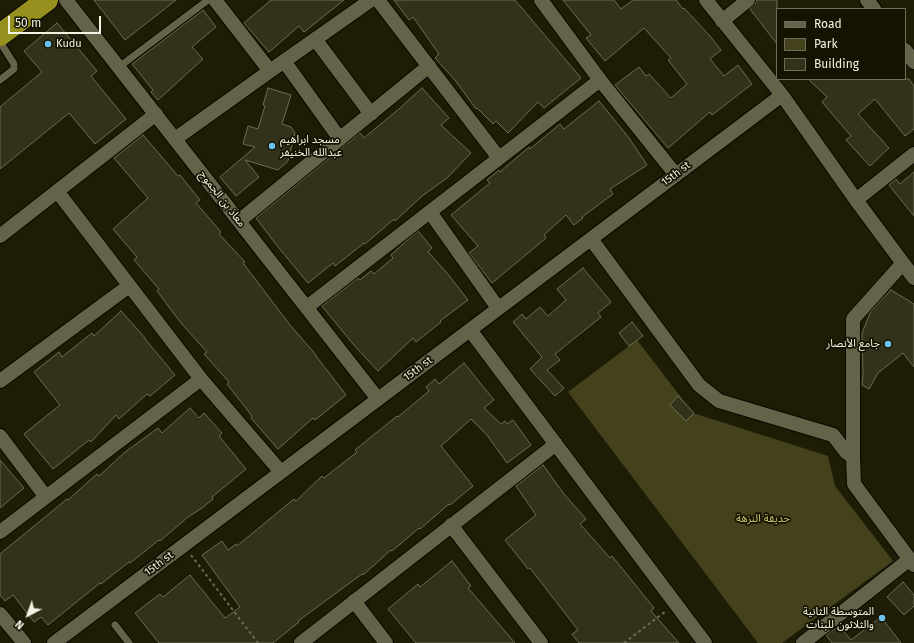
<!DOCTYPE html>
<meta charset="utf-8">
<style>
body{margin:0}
#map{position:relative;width:914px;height:643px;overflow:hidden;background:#1e1c05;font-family:"Fira Sans",sans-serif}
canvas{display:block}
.legend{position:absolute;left:776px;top:8px;width:130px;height:72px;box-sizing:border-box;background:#151300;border:1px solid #6e6d5b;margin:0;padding:5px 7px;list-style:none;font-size:12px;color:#f3f3e4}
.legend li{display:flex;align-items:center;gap:8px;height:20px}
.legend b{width:20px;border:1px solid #6e6d5b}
.north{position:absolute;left:8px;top:595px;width:40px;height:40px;-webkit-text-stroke:3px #151300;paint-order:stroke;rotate:221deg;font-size:11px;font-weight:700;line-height:16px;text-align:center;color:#f3f3e4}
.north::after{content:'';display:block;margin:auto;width:14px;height:18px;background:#f3f3e4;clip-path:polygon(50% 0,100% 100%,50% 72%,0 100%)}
.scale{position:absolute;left:8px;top:16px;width:93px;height:18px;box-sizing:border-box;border:2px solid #f3f3e4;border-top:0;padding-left:5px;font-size:12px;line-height:14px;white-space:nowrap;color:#f3f3e4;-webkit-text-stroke:3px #151300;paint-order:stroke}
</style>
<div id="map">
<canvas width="914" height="643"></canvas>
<ul class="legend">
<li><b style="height:5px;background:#646349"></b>Road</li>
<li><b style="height:11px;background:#43421d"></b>Park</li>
<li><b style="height:11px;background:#323119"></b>Building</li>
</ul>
<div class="north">N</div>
<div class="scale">50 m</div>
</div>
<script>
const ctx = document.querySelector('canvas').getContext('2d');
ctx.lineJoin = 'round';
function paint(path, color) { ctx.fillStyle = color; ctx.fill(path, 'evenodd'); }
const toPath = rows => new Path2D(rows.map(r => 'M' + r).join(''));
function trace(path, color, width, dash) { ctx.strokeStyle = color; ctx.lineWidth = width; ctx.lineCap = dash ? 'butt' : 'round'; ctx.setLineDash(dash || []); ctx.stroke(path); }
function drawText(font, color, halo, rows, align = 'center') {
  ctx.font = font + ' "Fira Sans","Noto Sans Arabic",sans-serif'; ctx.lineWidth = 3.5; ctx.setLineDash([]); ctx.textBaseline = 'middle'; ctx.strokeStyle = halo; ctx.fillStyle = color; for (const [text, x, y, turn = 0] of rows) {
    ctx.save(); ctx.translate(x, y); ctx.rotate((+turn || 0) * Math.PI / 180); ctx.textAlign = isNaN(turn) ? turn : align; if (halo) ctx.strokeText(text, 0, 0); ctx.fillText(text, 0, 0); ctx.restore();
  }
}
paint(toPath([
 [637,340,693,413,828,456,835,486,893,561,782,643,758,643,568,392]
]), '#43421d');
const building = toPath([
 [94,0,176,0,125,40,94,0],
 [271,0,344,0,304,32,299,26,269,52,244,23,271,0],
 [394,0,515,0,581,78,544,108,538,102,508,133,496,121,493,124,477,108,476,109,455,80,435,58,439,54,413,17,409,20,394,0],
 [563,0,614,0,621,9,633,0,676,0,683,9,684,8,710,36,721,50,710,59,724,76,738,65,752,84,712,115,710,112,668,148,615,85,639,67,646,76,649,74,671,98,687,84,668,60,671,58,644,28,605,61,586,38,591,35,563,0],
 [756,0,777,0,777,44,750,9,756,3,756,0],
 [203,10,216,27,192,47,203,59,158,100,151,92,153,90,132,64,203,10],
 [57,23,97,71,91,76,126,119,95,144,69,113,0,169,0,107,42,72,24,51,57,23],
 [808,79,909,79,914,86,914,129,905,136,875,99,858,114,889,148,870,166,846,140,851,136,822,102,827,97,808,79],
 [268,88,291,95,282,124,291,127,295,133,288,161,278,170,245,160,259,177,236,196,220,177,255,147,243,144,248,126,258,129,265,106,263,105,268,88],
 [422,88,449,118,441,125,471,153,447,178,422,196,395,221,394,219,365,244,364,243,335,266,333,263,308,283,278,247,256,218,360,133,364,138,400,108,422,88],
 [599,101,629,138,647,165,610,189,613,194,582,217,583,218,574,225,566,215,544,235,546,238,492,283,469,253,478,246,451,215,490,183,487,180,499,170,500,172,529,147,530,149,560,124,564,129,599,101],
 [143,135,178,176,180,175,200,200,196,203,221,232,219,234,245,262,243,263,290,325,316,355,316,356,346,395,315,420,313,418,278,449,251,418,252,416,227,384,229,382,204,354,207,352,181,323,157,291,159,289,134,260,137,257,113,229,148,198,114,158,143,135],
 [914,172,914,216,889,185,896,179,900,184,914,172],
 [418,231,432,248,428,252,447,273,468,300,440,321,441,322,416,342,413,338,378,371,353,344,322,306,358,278,360,280,371,271,374,274,393,258,391,255,406,241,418,231],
 [583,268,611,302,598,313,601,317,555,354,560,360,547,370,564,388,555,396,530,369,542,357,513,322,522,314,526,319,540,307,548,316,566,300,557,289,583,268],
 [891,290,914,304,914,367,903,353,878,373,869,389,862,385,863,374,862,333,871,311,891,290],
 [121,311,146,339,145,339,175,375,150,396,147,394,119,419,116,415,91,442,89,440,53,469,24,434,60,405,34,372,59,352,62,357,92,333,94,336,121,311],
 [632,322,643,336,629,346,619,333,632,322],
 [464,363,494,400,484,408,501,424,505,421,507,424,513,420,531,445,507,463,487,435,471,419,441,446,473,486,450,505,449,504,420,529,419,528,392,551,391,550,363,575,362,574,298,621,299,622,273,643,159,643,135,613,160,594,163,597,190,575,225,618,240,607,202,555,222,541,228,550,236,544,237,546,294,499,296,501,322,476,324,478,357,452,355,450,397,416,398,417,429,391,426,387,435,379,439,384,464,363],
 [678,396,694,413,686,421,670,405,678,396],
 [190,408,199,418,204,413,222,433,219,436,246,469,212,497,213,499,202,508,188,517,160,541,159,540,130,563,129,562,101,584,100,583,48,625,41,617,34,622,13,595,5,601,0,595,0,554,67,499,68,500,97,474,99,476,124,453,158,428,162,433,190,408],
 [0,460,24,488,0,508,0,460],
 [543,465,564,494,586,519,580,524,610,558,612,556,654,608,651,611,679,643,579,643,572,634,578,630,530,568,528,569,505,540,536,515,516,486,543,465],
 [452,561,471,586,468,588,515,643,416,643,388,609,418,584,420,587,452,561],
 [903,582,914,595,914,606,904,615,887,597,903,582],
 [881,617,901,643,832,643,826,635,839,626,851,640,881,617]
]);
paint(building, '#323119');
trace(building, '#6d6c52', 1);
const service = toPath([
 [0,42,14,64,14,69,0,80],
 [119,67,208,0],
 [115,625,129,643]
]);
const minor = toPath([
 [66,0,378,399],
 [215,0,270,71],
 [378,0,499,158],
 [541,0,600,80,676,175],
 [706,0,782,95,856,200,914,278],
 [867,0,874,9],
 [722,21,748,0],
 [315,39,371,114],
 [905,50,914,62],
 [284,61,340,139],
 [175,139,270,71,371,0],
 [57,191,201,379,281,472],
 [856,200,914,154],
 [430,212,498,308],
 [239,221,429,66],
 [0,236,156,114],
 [591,239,699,385,719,401,833,435,846,452,853,457],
 [903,263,853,319,853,457,854,484,914,565],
 [307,307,600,80],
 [470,330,705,643],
 [0,381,129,286],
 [0,436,46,497],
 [451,525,541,643],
 [0,532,201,379],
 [354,601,386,643],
 [0,614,24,643],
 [54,643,782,95],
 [301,643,556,444],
 [803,643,910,559]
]);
const motorway = toPath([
 [0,35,47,0]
]);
trace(service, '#080700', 9);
trace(minor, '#080700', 16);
trace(motorway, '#080700', 24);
trace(toPath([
 [191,555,258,643],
 [624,643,666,611]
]), '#6a6954', 2, [3, 3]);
trace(service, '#646349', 7);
trace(minor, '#646349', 14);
trace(motorway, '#96901f', 22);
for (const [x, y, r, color] of [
 [48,44,4,"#69c3f1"],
 [272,146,4,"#69c3f1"],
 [888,344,4,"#69c3f1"],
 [882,618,4,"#69c3f1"]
]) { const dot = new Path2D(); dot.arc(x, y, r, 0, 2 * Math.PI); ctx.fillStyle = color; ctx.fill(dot); trace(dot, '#151300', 1.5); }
drawText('11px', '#f3f3e4', '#151300', [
 ["Kudu",56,44],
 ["مسجد ابراهيم",280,140],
 ["عبدالله الخنيفر",280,153],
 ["جامع الأنصار",880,344,"right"],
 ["المتوسطة الثانية",874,612,"right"],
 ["والثلاثون للبنات",874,625,"right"]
], 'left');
drawText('11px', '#f3f3e4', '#151300', [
 ["15th st",676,174,-37],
 ["معاذ بن الجموح",222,199,52],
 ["15th st",418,369,-37],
 ["15th st",159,564,-37]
]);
drawText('11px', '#c8c56c', '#151300', [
 ["حديقة النزهة",763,519]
]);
</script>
